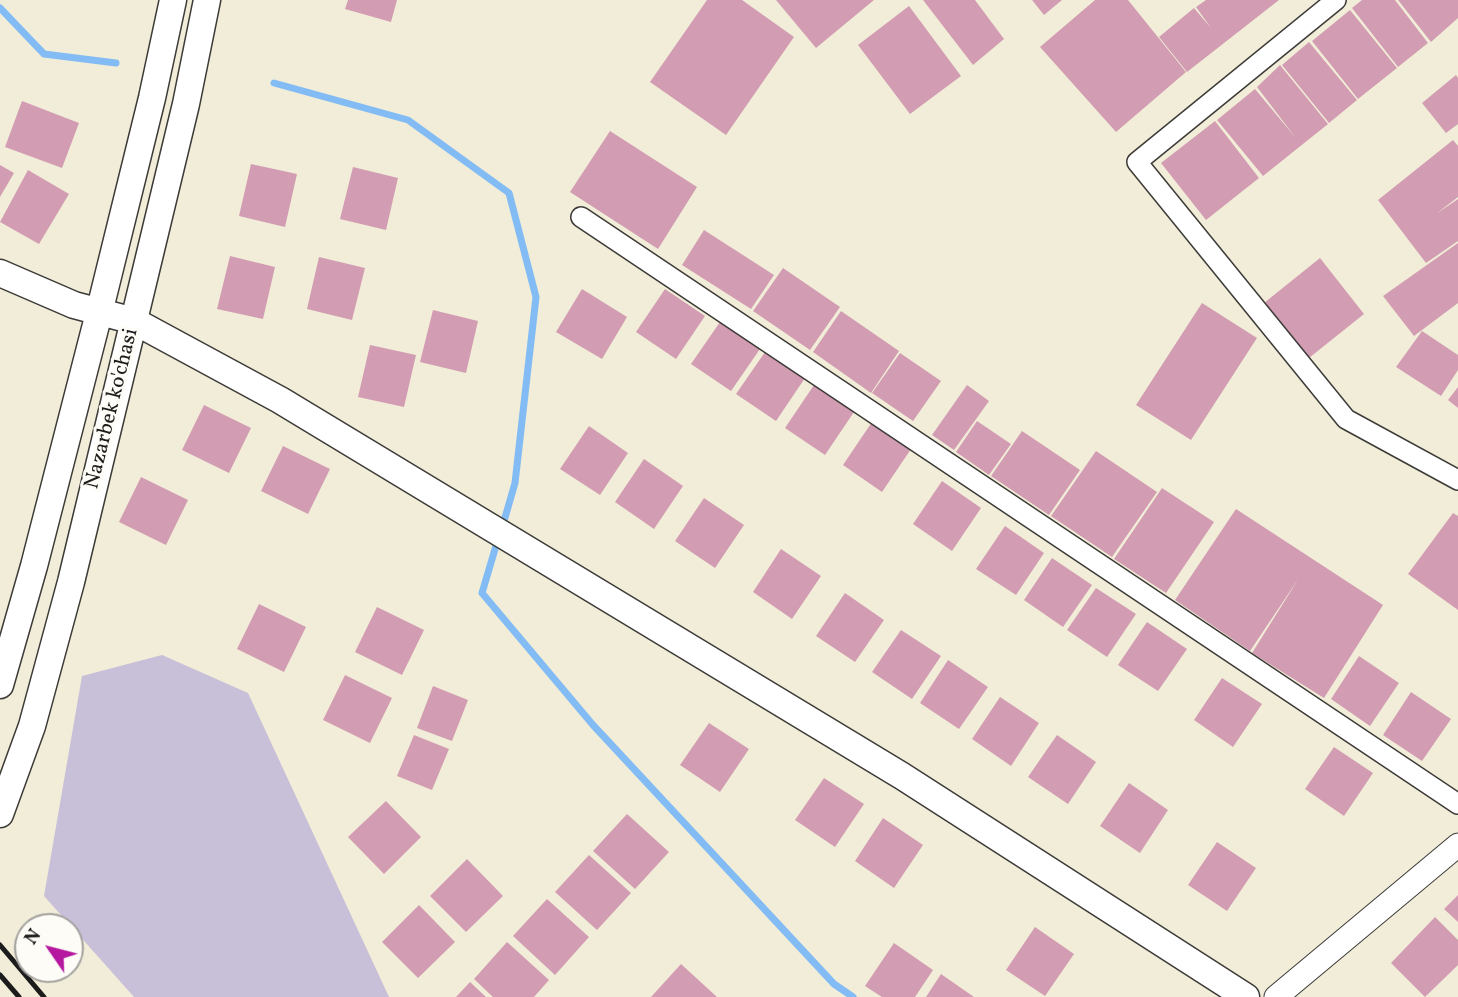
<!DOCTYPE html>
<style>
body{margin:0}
#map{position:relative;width:1458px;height:997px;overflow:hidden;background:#f2edd8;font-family:Vollkorn,serif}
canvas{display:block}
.north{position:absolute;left:14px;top:913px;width:70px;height:70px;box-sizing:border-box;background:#fdfcf7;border:2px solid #a3a29f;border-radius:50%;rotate:305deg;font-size:19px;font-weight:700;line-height:28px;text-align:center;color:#1c1c1c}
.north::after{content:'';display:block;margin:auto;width:24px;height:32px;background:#b5179e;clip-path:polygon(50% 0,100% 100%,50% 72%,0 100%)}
</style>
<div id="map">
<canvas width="1458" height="997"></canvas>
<div class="north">N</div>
</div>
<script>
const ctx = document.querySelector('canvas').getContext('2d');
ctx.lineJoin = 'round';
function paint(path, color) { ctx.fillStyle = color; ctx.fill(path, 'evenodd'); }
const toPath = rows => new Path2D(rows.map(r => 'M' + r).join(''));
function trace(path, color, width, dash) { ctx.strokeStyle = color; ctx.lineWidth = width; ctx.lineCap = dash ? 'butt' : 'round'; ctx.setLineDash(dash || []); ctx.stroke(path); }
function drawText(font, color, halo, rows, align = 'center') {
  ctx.font = font + ' Vollkorn,serif'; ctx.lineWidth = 6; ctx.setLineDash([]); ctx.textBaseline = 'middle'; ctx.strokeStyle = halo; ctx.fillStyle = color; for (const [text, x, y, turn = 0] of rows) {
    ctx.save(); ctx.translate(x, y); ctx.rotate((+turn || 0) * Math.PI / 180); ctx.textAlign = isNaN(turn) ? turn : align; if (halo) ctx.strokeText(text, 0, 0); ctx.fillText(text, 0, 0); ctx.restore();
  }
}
paint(toPath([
 [162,655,248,693,389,997,134,997,44,896,82,676]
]), '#c8bfd8');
trace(toPath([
 [0,8,44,54,116,63],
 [274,83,408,120,509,193,536,297,515,483,502,528],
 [498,539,482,593,593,725,834,984,853,997]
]), '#83bcf4', 7);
paint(toPath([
 [348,0,397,0,391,22,345,9],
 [707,0,742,0,794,37,726,135,650,82],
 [776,0,874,0,816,48],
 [923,0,975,0,1004,39,973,65],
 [1032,0,1062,0,1044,15],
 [1095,0,1128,0,1186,72,1116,132,1040,47],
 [1206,0,1279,0,1187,72,1159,37,1194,8,1211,28,1196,7],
 [1362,0,1395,0,1428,43,1398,67,1352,8],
 [1398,0,1458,0,1458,18,1431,42],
 [909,6,961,76,910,114,858,45],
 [1350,10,1397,68,1358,99,1312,41],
 [1309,42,1357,100,1329,123,1282,65],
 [1280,65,1328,124,1263,176,1217,120,1255,89,1295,137,1257,87],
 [1456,75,1458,78,1458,124,1446,133,1422,103],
 [22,101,79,123,62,168,5,147],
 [1215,121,1259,178,1206,220,1161,163],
 [610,131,697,187,658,249,570,192],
 [1453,140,1458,146,1458,197,1436,214,1458,199,1458,241,1426,263,1378,200],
 [251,164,297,174,285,227,239,216],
 [0,165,14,173,0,197],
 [353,167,398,178,386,230,340,219],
 [28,170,69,194,39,244,0,222],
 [704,230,774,275,751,309,682,265],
 [1458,243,1458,303,1414,336,1383,296],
 [230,256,275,267,263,319,217,309],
 [319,257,365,268,352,320,307,309],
 [1320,258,1364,314,1304,362,1259,307],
 [783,268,840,307,810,350,753,311],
 [582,289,627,317,602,359,556,332],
 [665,289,705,316,676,359,636,332],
 [1202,303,1257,338,1191,440,1136,405],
 [433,310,478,321,466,373,420,362],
 [841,311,899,351,871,393,813,352],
 [720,322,760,349,731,391,691,364],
 [1422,331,1458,355,1458,370,1441,396,1396,367],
 [370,345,416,355,404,407,358,397],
 [765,352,805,378,776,421,736,394],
 [900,353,941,381,913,421,872,393],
 [814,385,854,412,825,455,785,428],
 [967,385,989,401,954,450,932,435],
 [1458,387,1458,408,1448,400],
 [204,405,251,428,229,473,182,450],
 [977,421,1011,444,989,475,956,452],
 [872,422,911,449,882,492,843,465],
 [589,426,628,453,600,495,560,469],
 [1022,431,1080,470,1049,515,991,476],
 [283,446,330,469,308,514,261,491],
 [1096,451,1157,492,1112,557,1051,516],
 [644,459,683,486,654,529,615,502],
 [141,477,188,500,166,545,119,522],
 [942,481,981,508,952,551,913,524],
 [1162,488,1214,522,1166,593,1114,559],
 [704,498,744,525,715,568,675,541],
 [1236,509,1383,605,1324,698,1252,653,1299,578,1250,651,1175,600],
 [1453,513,1458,516,1458,610,1408,574],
 [1005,526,1044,553,1016,595,976,569],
 [781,549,821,576,792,619,753,592],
 [1052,558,1092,585,1063,627,1024,600],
 [1096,588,1136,614,1107,657,1067,630],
 [845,593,884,620,855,662,816,636],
 [259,604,306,627,284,672,237,649],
 [377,607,424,630,402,675,355,652],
 [1147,622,1187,649,1158,691,1118,665],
 [901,630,941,656,912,699,872,672],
 [1359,656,1399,683,1370,726,1331,699],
 [948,660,988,687,959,729,920,703],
 [345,675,392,698,370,743,323,720],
 [1222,678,1262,704,1233,747,1194,720],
 [433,686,468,700,452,741,417,728],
 [1411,692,1451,719,1422,761,1383,735],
 [1000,697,1039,723,1011,766,972,739],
 [709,723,749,749,720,792,680,765],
 [414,735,449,749,432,790,397,776],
 [1057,735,1096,762,1068,804,1028,777],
 [1334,747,1373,773,1344,816,1305,789],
 [824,778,864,804,835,847,795,820],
 [1129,783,1168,810,1140,853,1100,826],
 [386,801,421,837,384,874,348,837],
 [627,814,669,852,635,889,593,851],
 [883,818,923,845,894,888,855,861],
 [1217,842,1256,868,1227,911,1188,885],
 [589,855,631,893,597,930,555,892],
 [467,859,503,896,466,932,430,896],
 [1458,895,1458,922,1444,909],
 [547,899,589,937,555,975,513,936],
 [419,905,455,942,418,978,382,942],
 [1435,917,1458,940,1458,965,1425,997,1391,963],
 [1035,927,1074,954,1045,996,1006,970],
 [507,942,549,980,534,997,493,997,474,979],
 [894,943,933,970,915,997,882,997,865,986],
 [681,964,717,997,651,997],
 [941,974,974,997,926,997],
 [470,982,486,997,456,997]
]), '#d29db2');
const minor = toPath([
 [1336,0,1137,162,1346,419,1458,480],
 [581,217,1458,804]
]);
const tertiary = toPath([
 [1276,997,1458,845]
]);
const secondary = toPath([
 [0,273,74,305,134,321,280,400,902,776,1246,997],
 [0,685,34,566,99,313,152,98,173,0],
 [0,814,32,726,71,582,186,104,207,0]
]);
trace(minor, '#3c3b38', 22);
trace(tertiary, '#3c3b38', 25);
trace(secondary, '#3c3b38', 29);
trace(minor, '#fff', 19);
trace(tertiary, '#fff', 23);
trace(secondary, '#fff', 26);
trace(toPath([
 [0,945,44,997],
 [0,975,19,997]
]), '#1c1c1c', 5);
drawText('21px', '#1c1c1c', '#fdfcf7', [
 ["Nazarbek ko'chasi",113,409,-76]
]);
</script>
